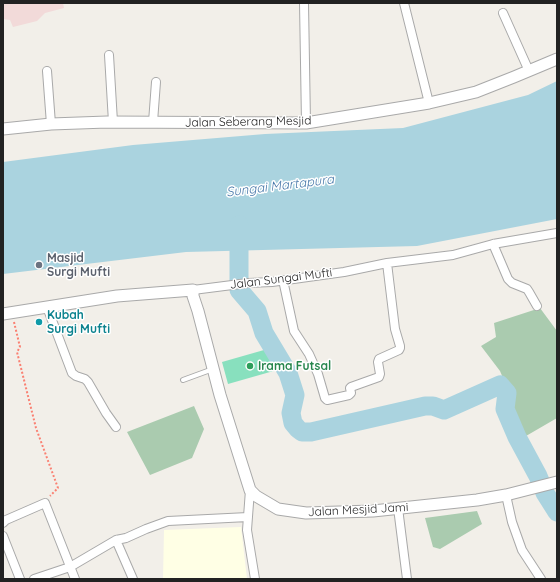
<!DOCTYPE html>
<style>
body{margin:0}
#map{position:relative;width:560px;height:582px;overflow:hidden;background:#f2efe9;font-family:Quicksand,sans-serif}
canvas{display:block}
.frame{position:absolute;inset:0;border:4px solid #222;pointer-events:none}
</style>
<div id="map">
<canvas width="560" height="582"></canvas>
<div class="frame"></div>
</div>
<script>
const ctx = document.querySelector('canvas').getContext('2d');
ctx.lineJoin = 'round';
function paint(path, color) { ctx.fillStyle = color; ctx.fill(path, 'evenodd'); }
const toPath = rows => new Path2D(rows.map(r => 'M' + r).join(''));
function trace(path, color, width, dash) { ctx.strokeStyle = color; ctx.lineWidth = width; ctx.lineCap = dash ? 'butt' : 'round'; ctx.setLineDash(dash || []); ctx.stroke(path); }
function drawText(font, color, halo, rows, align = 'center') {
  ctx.font = font + ' Quicksand,sans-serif'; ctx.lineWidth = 3; ctx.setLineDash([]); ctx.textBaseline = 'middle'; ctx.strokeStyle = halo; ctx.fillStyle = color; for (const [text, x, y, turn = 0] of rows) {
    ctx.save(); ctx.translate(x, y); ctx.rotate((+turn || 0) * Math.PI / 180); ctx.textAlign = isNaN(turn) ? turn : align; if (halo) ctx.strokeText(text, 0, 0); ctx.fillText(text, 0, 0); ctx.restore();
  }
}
paint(toPath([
 [3,3,63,3,64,8,45,13,37,21,13,27,10,20,3,19]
]), '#f2dad9');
paint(toPath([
 [241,527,247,579,163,579,164,530]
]), '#ffffe5');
paint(toPath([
 [540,308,557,331,557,418,526,436,506,403,509,392,500,371,481,346,496,337,494,323],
 [194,406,204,429,192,458,150,475,127,432],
 [477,511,482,524,440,549,433,547,425,518]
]), '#aacbaf');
paint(toPath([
 [271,348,277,370,228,384,222,362]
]), '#88e0be');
paint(toPath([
 [557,81,557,219,417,246,186,252,3,274,3,162,133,145,265,134,403,128,528,95]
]), '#aad3df');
trace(toPath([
 [239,225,239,290,257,311,264,333,288,373,295,395,291,413,293,423,298,429,302,432,311,432,425,406,433,406,444,410,500,385,507,393,505,409,517,437,538,476,545,493,557,512]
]), '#aad3df', 19);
const service = toPath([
 [183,380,213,369]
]);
const minor = toPath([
 [304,3,306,123],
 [404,3,429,103],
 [503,13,529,71],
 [109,55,113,122],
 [47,71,51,124],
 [153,122,156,82],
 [493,244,508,279,512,283,527,289,529,292,537,306],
 [283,280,294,331,309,354,318,374,325,398,327,400,349,395,351,393,350,388,351,387,379,377,380,374,378,362,379,359,399,350,400,348,400,346,395,329,387,263],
 [193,290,248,283,272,282,344,272,387,263,453,255,493,244,557,233],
 [47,307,72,373,76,376,85,379,88,382,106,413,116,427],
 [250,490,247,530,255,579],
 [506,495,512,522,522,550,541,579],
 [398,508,407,579],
 [3,523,6,520,45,503,75,579],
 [3,536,20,579],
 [116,540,126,538,146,529,168,521,248,517],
 [34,579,70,567,116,540,133,579]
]);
const tertiary = toPath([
 [3,129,51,124,107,122,306,123,429,103,476,92,514,77,557,59],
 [3,314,117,296,193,290,193,296,198,311,220,395,250,490,256,496,278,509,306,513,373,511,477,500,506,495,557,482]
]);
trace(service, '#a9a9a9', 6);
trace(minor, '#a9a9a9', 10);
trace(tertiary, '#a9a9a9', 13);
trace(toPath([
 [14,322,20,347,17,352,36,428,58,488,50,496]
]), '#fa8072', 2, [2, 2]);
trace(service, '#fff', 4);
trace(minor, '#fff', 8);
trace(tertiary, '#fff', 11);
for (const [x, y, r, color] of [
 [39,265,4,"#6b7280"],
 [39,322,4,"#0f9aa8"],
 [250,366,4,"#2e9e5b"]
]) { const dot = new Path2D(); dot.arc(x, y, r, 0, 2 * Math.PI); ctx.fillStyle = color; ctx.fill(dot); trace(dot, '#fff', 1.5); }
drawText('12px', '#222', '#fff', [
 ["Jalan Seberang Mesjid",248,122,-1],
 ["Jalan Sungai Mufti",281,279,-7],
 ["Jalan Mesjid Jami",358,510,-3]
]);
drawText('bold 12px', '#5b616d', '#fff', [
 ["Masjid",47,258],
 ["Surgi Mufti",47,272]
], 'left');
drawText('bold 12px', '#0d838f', '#fff', [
 ["Kubah",47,315],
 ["Surgi Mufti",47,329]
], 'left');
drawText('bold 12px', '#27864d', '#fff', [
 ["Irama Futsal",258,366]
], 'left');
drawText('italic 13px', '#4a7aab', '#fff', [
 ["Sungai Martapura",280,186,-7]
]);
</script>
